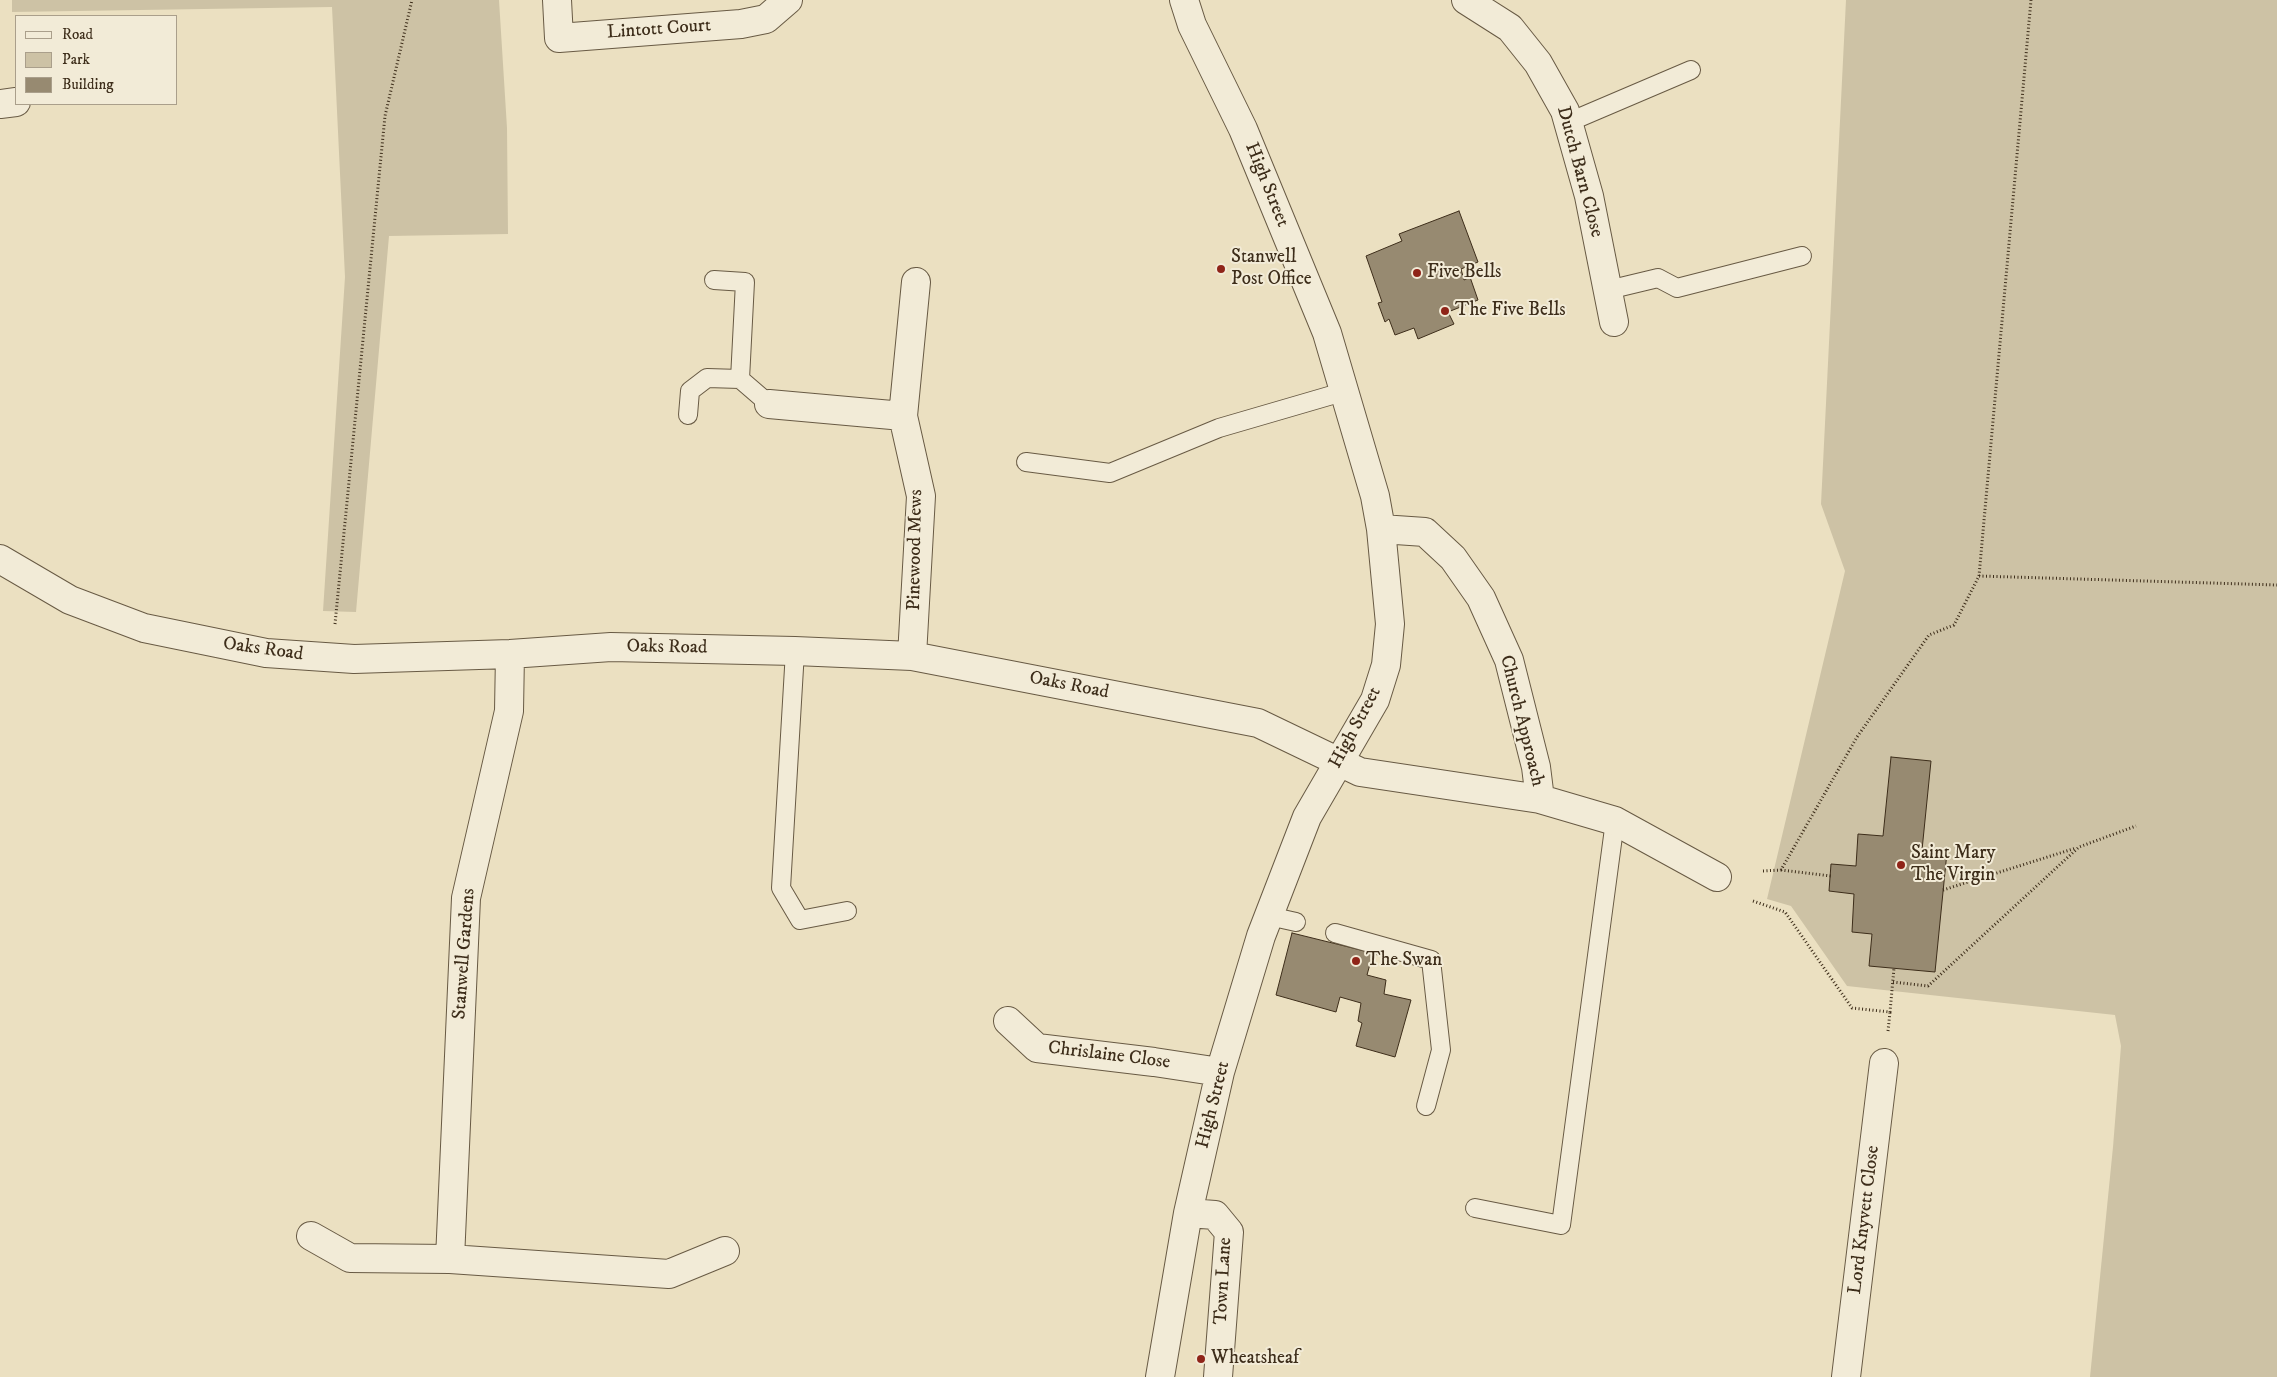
<!DOCTYPE html>
<style>
body{margin:0}
#map{position:relative;width:2277px;height:1377px;overflow:hidden;background:#ebe0c1;font-family:"IM FELL DW Pica",serif}
canvas{display:block}
.legend{position:absolute;left:15px;top:15px;width:162px;height:90px;box-sizing:border-box;background:#f2ebd7;border:1px solid #aa9f8b;margin:0;padding:6px 9px;list-style:none;font-size:15px;color:#3d2d1a}
.legend li{display:flex;align-items:center;gap:10px;height:25px}
.legend b{width:25px;border:1px solid #aa9f8b}
</style>
<div id="map">
<canvas width="2277" height="1377"></canvas>
<ul class="legend">
<li><b style="height:6px;background:#f2ebd7"></b>Road</li>
<li><b style="height:14px;background:#cdc2a5"></b>Park</li>
<li><b style="height:14px;background:#978a71"></b>Building</li>
</ul>
</div>
<script>
const ctx = document.querySelector('canvas').getContext('2d');
ctx.lineJoin = 'round';
function paint(path, color) { ctx.fillStyle = color; ctx.fill(path, 'evenodd'); }
const toPath = rows => new Path2D(rows.map(r => 'M' + r).join(''));
function trace(path, color, width, dash) { ctx.strokeStyle = color; ctx.lineWidth = width; ctx.lineCap = dash ? 'butt' : 'round'; ctx.setLineDash(dash || []); ctx.stroke(path); }
function drawText(font, color, halo, rows, align = 'center') {
  ctx.font = font + ' "IM FELL DW Pica",serif'; ctx.lineWidth = 4; ctx.setLineDash([]); ctx.textBaseline = 'middle'; ctx.strokeStyle = halo; ctx.fillStyle = color; for (const [text, x, y, turn = 0] of rows) {
    ctx.save(); ctx.translate(x, y); ctx.rotate((+turn || 0) * Math.PI / 180); ctx.textAlign = isNaN(turn) ? turn : align; if (halo) ctx.strokeText(text, 0, 0); ctx.fillText(text, 0, 0); ctx.restore();
  }
}
paint(toPath([
 [12,0,499,0,507,128,508,234,389,236,356,612,323,611,345,277,332,7,12,12],
 [1846,0,2277,0,2277,1377,2090,1377,2113,1147,2121,1046,2115,1015,1847,986,1791,906,1767,899,1845,571,1821,504]
]), '#cdc2a5');
const building = toPath([
 [1459,211,1478,262,1461,269,1464,280,1470,277,1478,300,1448,312,1454,324,1418,339,1414,328,1395,335,1389,319,1385,322,1378,303,1382,302,1366,256,1402,241,1399,234,1459,211],
 [1891,757,1931,761,1922,850,1947,852,1935,972,1869,966,1872,934,1852,932,1854,894,1829,891,1831,864,1856,866,1858,834,1883,836,1891,757],
 [1292,933,1373,953,1367,975,1386,980,1384,994,1411,1000,1395,1057,1356,1046,1362,1023,1358,1021,1361,1003,1340,997,1336,1012,1276,995,1292,933]
]);
paint(building, '#978a71');
trace(building, '#3d2d1a', 1);
const lane = toPath([
 [1569,122,1691,70],
 [714,280,745,282,740,379,769,404],
 [1608,290,1658,278,1677,288,1802,256],
 [688,415,690,391,707,378,740,379],
 [1026,462,1110,473,1219,428,1346,391],
 [795,651,781,888,800,920,847,911],
 [1269,916,1296,922],
 [1335,933,1431,960,1441,1050,1426,1106],
 [1475,1208,1561,1225,1615,821]
]);
const street = toPath([
 [557,0,559,38,741,24,766,19,788,0],
 [1466,0,1510,28,1538,63,1565,111,1589,196,1614,322],
 [0,104,16,102],
 [769,404,903,416],
 [1381,529,1425,532,1453,558,1481,598,1509,660,1536,767,1540,799],
 [0,559,70,600,144,628,266,653,354,659,510,654,611,647,795,651,912,656,1258,723,1360,772,1540,799,1615,821,1717,877],
 [912,656,921,496,903,416,916,282],
 [1008,1021,1037,1048,1154,1062,1220,1072],
 [1188,1213,1215,1215,1229,1232,1218,1377],
 [311,1236,350,1258,450,1259,669,1274,725,1251],
 [450,1259,466,898,509,711,510,654],
 [1160,1377,1188,1213,1220,1072,1261,936,1307,817,1375,700,1386,665,1390,624,1381,529,1375,496,1327,333,1243,129,1192,25,1184,0],
 [1846,1377,1884,1063]
]);
trace(lane, '#685a44', 20);
trace(street, '#685a44', 30);
trace(toPath([
 [1979,576,2277,585],
 [335,624,385,116,412,0],
 [1781,870,1831,876],
 [1763,871,1781,870,1857,737,1929,635,1954,625,1979,576,2031,0],
 [1943,890,2076,848],
 [1753,901,1785,912,1852,1008,1890,1012,1894,968],
 [1893,982,1928,986,2079,847,2136,826],
 [1888,1031,1890,1012]
]), '#3d2d1a', 3, [1, 2.5]);
trace(lane, '#f2ebd7', 18);
trace(street, '#f2ebd7', 28);
for (const [x, y, r, color] of [
 [1221,269,5,"#8f2418"],
 [1417,273,5,"#8f2418"],
 [1445,311,5,"#8f2418"],
 [1901,865,5,"#8f2418"],
 [1356,961,5,"#8f2418"],
 [1201,1359,5,"#8f2418"]
]) { const dot = new Path2D(); dot.arc(x, y, r, 0, 2 * Math.PI); ctx.fillStyle = color; ctx.fill(dot); trace(dot, '#f2ebd7', 2); }
drawText('19px', '#3d2d1a', '#f2ebd7', [
 ["Lintott Court",659,30,-4],
 ["Dutch Barn Close",1579,172,75],
 ["High Street",1266,185,68],
 ["Pinewood Mews",916,550,-89],
 ["Oaks Road",667,648,1],
 ["Oaks Road",263,650,8],
 ["Oaks Road",1069,686,11],
 ["Church Approach",1521,721,76],
 ["High Street",1356,728,-62],
 ["Stanwell Gardens",465,954,-86],
 ["Chrislaine Close",1109,1056,7],
 ["High Street",1214,1105,-76],
 ["Lord Knyvett Close",1865,1220,-83],
 ["Town Lane",1224,1281,-87]
]);
drawText('19px', '#3d2d1a', '#f2ebd7', [
 ["Stanwell",1231,258],
 ["Post Office",1231,280],
 ["Five Bells",1427,273],
 ["The Five Bells",1455,311],
 ["Saint Mary",1911,854],
 ["The Virgin",1911,876],
 ["The Swan",1366,961],
 ["Wheatsheaf",1211,1359]
], 'left');
</script>
